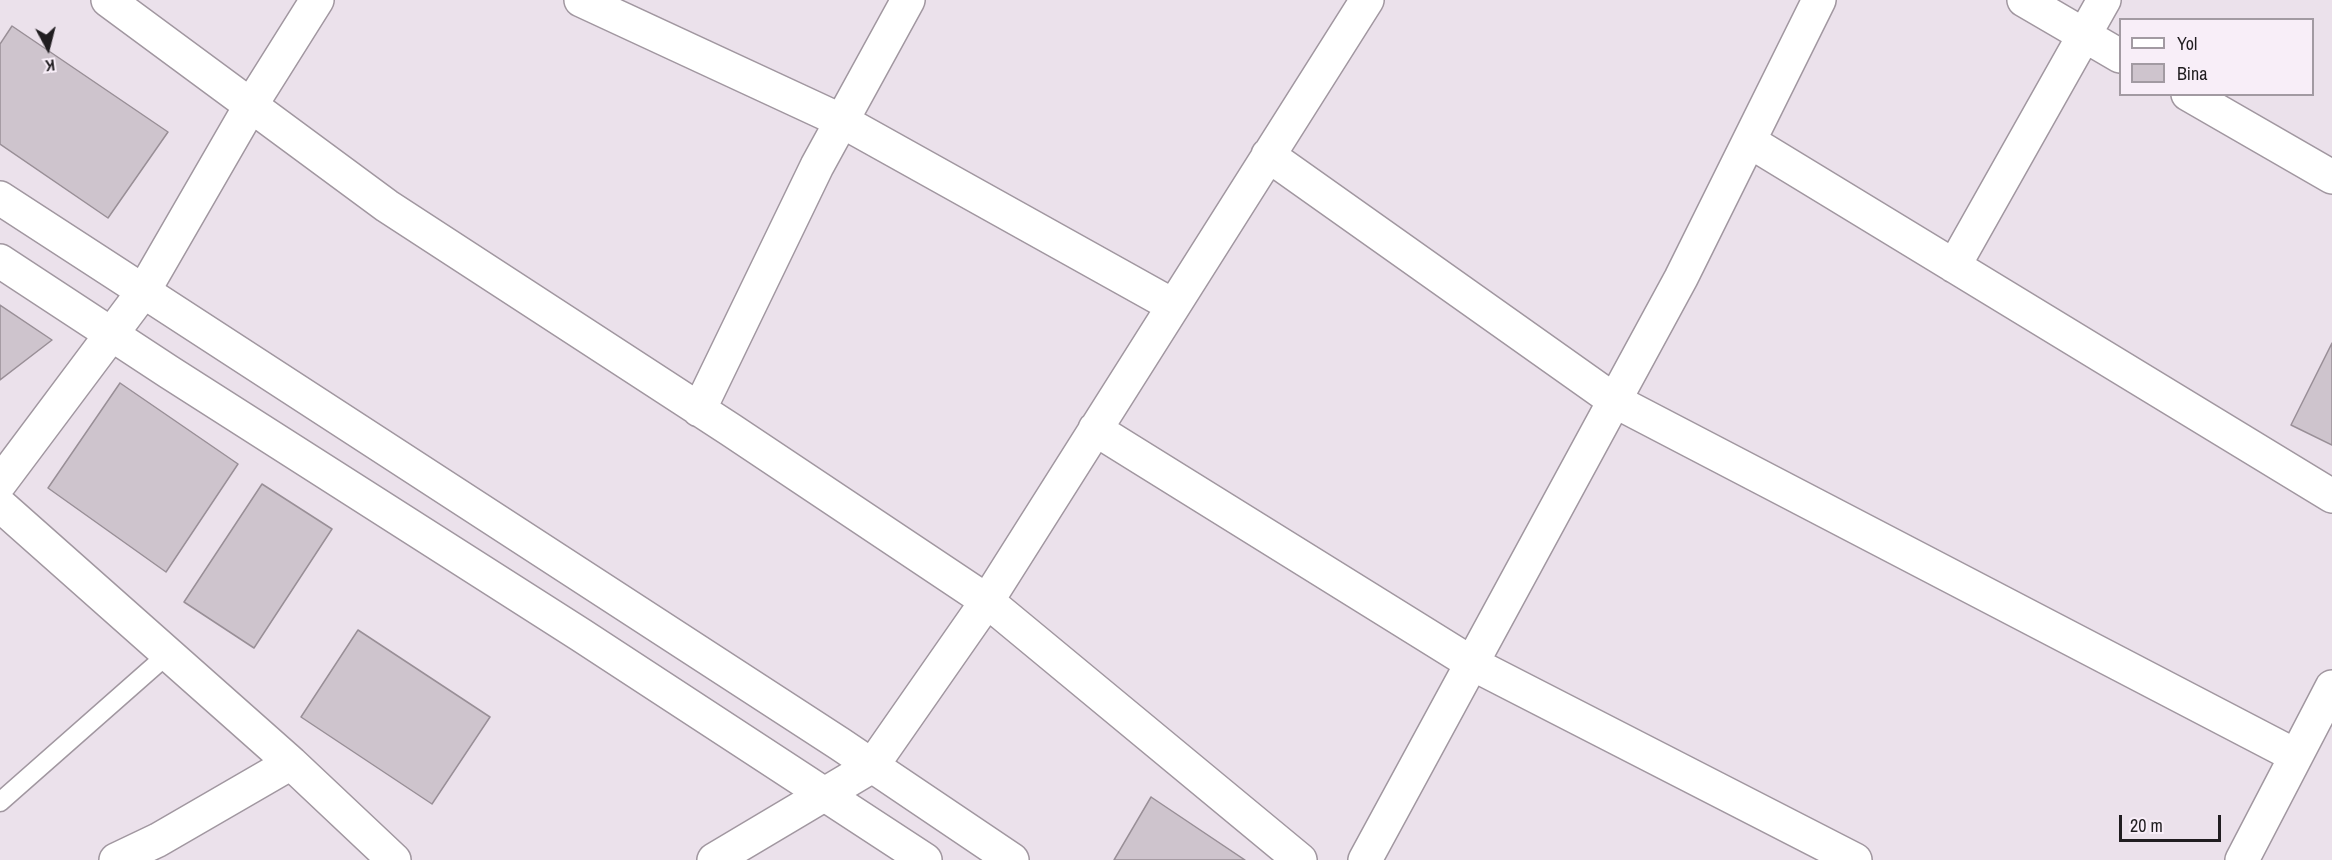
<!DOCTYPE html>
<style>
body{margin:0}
#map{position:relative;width:2332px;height:860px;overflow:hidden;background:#ebe1eb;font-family:"Archivo Narrow",sans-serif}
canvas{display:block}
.legend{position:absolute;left:2119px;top:18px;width:195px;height:78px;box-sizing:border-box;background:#f8eef8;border:2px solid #a29aa2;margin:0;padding:8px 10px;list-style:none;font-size:18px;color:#201d20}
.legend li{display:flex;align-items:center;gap:12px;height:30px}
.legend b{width:30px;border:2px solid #a29aa2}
.north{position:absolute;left:18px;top:18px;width:60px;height:60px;-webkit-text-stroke:4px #f8eef8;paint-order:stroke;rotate:173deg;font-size:16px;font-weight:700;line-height:24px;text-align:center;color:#201d20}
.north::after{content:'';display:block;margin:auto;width:21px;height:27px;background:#201d20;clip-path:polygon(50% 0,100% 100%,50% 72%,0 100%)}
.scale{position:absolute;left:2119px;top:815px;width:102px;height:27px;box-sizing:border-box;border:3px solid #201d20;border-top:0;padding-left:8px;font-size:18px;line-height:21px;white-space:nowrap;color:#201d20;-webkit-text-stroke:4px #f8eef8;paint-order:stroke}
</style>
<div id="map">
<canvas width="2332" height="860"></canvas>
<ul class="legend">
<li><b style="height:8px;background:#fff"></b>Yol</li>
<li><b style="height:16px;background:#cec4cd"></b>Bina</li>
</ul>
<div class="north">K</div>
<div class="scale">20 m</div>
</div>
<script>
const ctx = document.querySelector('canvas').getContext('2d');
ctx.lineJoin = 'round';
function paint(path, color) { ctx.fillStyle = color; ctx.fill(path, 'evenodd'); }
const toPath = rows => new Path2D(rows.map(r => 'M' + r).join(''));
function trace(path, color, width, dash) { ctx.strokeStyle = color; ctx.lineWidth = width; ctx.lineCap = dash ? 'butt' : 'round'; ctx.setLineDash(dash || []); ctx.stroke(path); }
const building = toPath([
 [12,26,168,132,108,218,0,144,0,44,12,26],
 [0,305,52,340,0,380,0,305],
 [2332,343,2332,445,2291,425,2332,343],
 [120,383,238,464,166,572,48,488,120,383],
 [262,484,332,529,254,648,184,602,262,484],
 [358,630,490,717,432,804,301,717,358,630],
 [1151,797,1245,860,1114,860,1151,797]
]);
paint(building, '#cec4cd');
trace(building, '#998f97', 1.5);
const service = toPath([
 [0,802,168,654]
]);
const minor = toPath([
 [108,0,387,206,731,430,987,601,1300,860],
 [581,0,842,121,1172,305],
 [2024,0,2120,56],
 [2188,94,2332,177],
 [1749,141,2332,496],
 [1268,155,1615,401,2296,756],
 [1954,266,2104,0],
 [699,410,817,166,908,0],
 [1095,429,1473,664,1855,860],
 [0,483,143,292,251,105,317,0],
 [0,505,291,763,394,860],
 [116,860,158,840,291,763],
 [714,860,872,766,987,601,1367,0],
 [1365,860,1681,278,1819,0],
 [2242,860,2332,687]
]);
const tertiary = toPath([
 [0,198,840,744,1012,860],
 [0,261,169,372,581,635,925,860]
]);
trace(service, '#a197a0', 21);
trace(minor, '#a197a0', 36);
trace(tertiary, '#a197a0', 36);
trace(service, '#fff', 18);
trace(minor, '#fff', 33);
trace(tertiary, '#fff', 33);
</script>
